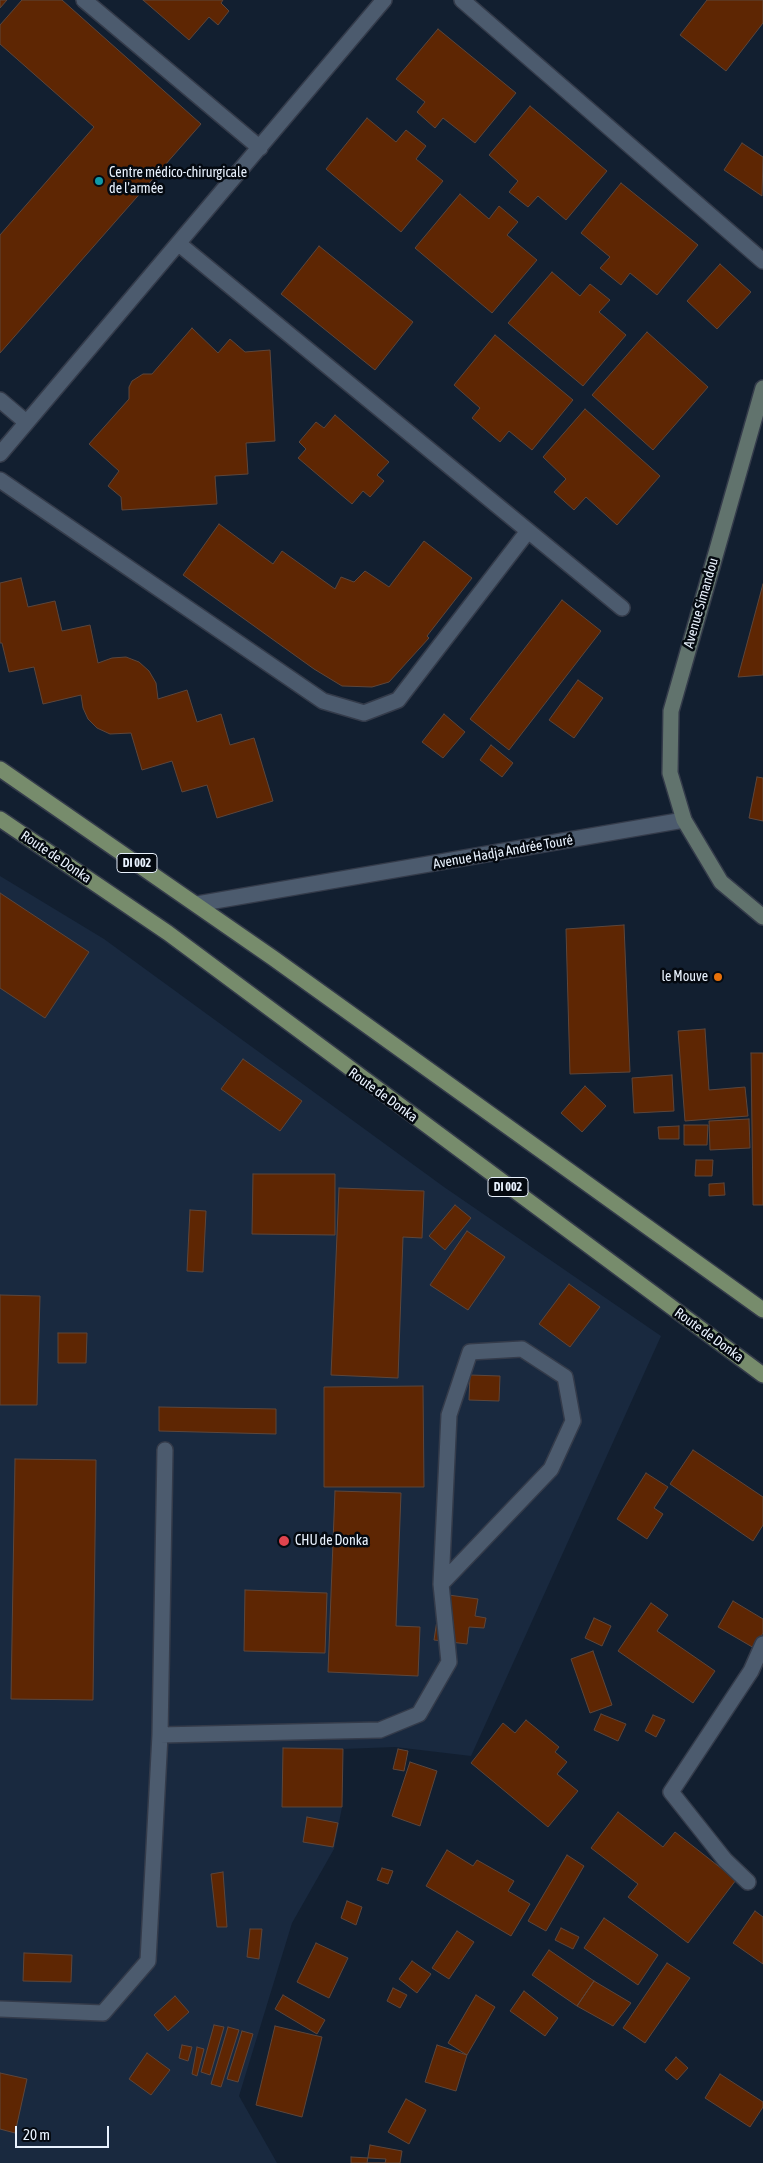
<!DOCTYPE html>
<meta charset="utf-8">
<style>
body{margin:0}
#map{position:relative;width:763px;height:2163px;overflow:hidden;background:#121f30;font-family:"Asap Condensed",sans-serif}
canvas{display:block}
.scale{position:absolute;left:15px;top:2126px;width:94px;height:22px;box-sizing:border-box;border:2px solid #e9f2fe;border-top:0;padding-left:6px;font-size:15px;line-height:18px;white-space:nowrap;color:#e9f2fe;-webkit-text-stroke:4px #040910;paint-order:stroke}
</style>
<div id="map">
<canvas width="763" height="2163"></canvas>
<div class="scale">20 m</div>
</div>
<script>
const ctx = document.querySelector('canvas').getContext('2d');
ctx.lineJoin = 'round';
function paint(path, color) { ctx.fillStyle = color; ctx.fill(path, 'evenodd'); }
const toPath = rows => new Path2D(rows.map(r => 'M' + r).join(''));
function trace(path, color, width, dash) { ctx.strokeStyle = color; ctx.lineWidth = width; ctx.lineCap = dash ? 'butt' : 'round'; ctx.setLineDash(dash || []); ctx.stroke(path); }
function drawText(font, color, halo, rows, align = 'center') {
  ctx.font = font + ' "Asap Condensed",sans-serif'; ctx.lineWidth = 5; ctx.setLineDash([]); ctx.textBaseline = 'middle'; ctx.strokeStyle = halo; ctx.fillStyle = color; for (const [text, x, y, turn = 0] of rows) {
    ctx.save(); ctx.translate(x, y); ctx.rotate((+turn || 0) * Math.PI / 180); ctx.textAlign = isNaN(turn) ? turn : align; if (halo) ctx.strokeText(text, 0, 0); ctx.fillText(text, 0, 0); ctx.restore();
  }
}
paint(toPath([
 [0,876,104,939,444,1187,661,1336,471,1756,395,1747,343,1749,342,1807,334,1849,292,1923,239,2096,277,2163,0,2163]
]), '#19293f');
const building = toPath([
 [0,0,7,0,0,8,0,0],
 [22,0,62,0,201,124,0,353,0,235,94,127,0,44,0,25,22,0],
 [143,0,223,0,221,3,229,11,218,25,209,17,189,40,143,0],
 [707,0,763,0,763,23,726,71,680,35,707,0],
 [438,29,516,93,475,143,443,118,435,128,417,112,425,102,396,79,438,29],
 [530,106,607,171,566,220,538,196,528,207,509,192,518,181,489,155,530,106],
 [367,118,396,142,406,130,426,146,416,159,443,181,401,232,326,169,367,118],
 [742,143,763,157,762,196,724,170,742,143],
 [621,183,698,245,657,295,630,273,621,285,600,268,610,257,581,233,621,183],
 [460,194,489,219,499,206,518,222,507,235,537,260,492,313,415,248,460,194],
 [319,246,413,322,375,370,281,294,319,246],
 [720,264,751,292,717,329,687,301,720,264],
 [552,272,580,296,590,284,610,300,599,312,626,335,583,386,508,323,552,272],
 [192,328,218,353,230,339,245,352,270,350,275,441,246,443,248,474,215,476,217,504,122,510,121,497,108,486,119,471,89,444,129,399,129,387,132,381,143,374,152,374,192,328],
 [647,332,708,387,653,450,592,395,647,332],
 [495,335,573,400,532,450,509,431,500,442,472,418,480,408,454,385,495,335],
 [585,409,660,476,617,525,586,497,574,510,554,492,566,479,543,457,585,409],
 [335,415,389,462,377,475,384,481,370,497,363,491,352,504,298,458,306,449,299,442,316,422,324,428,335,415],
 [219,524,273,564,282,551,335,589,341,577,354,582,365,571,389,587,424,541,472,578,427,636,429,638,389,682,372,687,342,686,314,669,183,575,219,524],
 [21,578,28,607,55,601,62,631,90,625,98,663,112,658,126,657,139,662,149,671,156,683,158,699,187,690,197,722,221,714,230,745,254,738,273,801,217,818,207,785,182,792,172,761,142,770,131,733,110,734,97,728,88,719,83,708,81,695,43,704,34,667,9,672,2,643,0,643,0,583,21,578],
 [763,584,763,675,738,677,763,584],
 [562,600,601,631,509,750,470,719,562,600],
 [578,680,603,698,574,738,549,720,578,680],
 [444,714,465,732,443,758,422,742,444,714],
 [491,745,513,763,502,777,480,760,491,745],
 [757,777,763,778,763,821,749,818,757,777],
 [0,893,89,952,45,1018,0,988,0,893],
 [624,925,630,1072,570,1074,566,929,624,925],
 [705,1029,709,1090,745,1087,748,1116,685,1121,678,1031,705,1029],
 [751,1053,763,1053,763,1205,753,1205,751,1053],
 [243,1059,302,1101,280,1131,221,1089,243,1059],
 [672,1075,674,1111,634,1113,632,1078,672,1075],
 [585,1086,606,1106,582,1132,561,1113,585,1086],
 [749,1119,750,1148,710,1150,709,1121,749,1119],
 [684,1125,708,1125,707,1145,684,1145,684,1125],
 [679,1126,679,1139,659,1139,658,1127,679,1126],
 [696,1160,713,1160,712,1176,695,1176,696,1160],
 [253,1174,335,1174,335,1235,252,1234,253,1174],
 [724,1183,725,1195,709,1196,709,1184,724,1183],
 [339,1188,424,1191,422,1238,403,1237,398,1378,331,1375,339,1188],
 [455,1205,471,1218,445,1250,429,1236,455,1205],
 [190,1210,206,1211,203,1272,187,1271,190,1210],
 [467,1231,505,1257,468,1310,430,1285,467,1231],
 [569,1284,600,1307,570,1347,539,1324,569,1284],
 [0,1295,40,1296,37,1405,0,1405,0,1295],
 [58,1333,87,1333,86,1363,58,1363,58,1333],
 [470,1375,500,1376,499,1401,469,1400,470,1375],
 [423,1386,424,1487,324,1487,324,1387,423,1386],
 [159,1407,276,1409,276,1434,159,1431,159,1407],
 [693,1450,763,1497,763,1525,753,1541,670,1484,693,1450],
 [15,1459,96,1460,93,1700,11,1699,15,1459],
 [646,1473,668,1487,654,1508,663,1514,647,1539,617,1519,646,1473],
 [335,1491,401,1493,396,1626,420,1627,418,1676,328,1672,335,1491],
 [245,1590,327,1593,325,1653,244,1651,245,1590],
 [441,1594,478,1599,475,1616,486,1618,484,1628,469,1627,467,1644,434,1640,441,1594],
 [733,1601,763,1619,763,1633,754,1648,718,1627,733,1601],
 [651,1603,668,1615,657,1631,715,1671,693,1703,618,1651,651,1603],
 [594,1618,611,1626,602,1646,585,1638,594,1618],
 [593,1651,612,1705,590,1713,571,1659,593,1651],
 [601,1714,626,1724,618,1741,594,1730,601,1714],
 [653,1715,665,1720,656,1737,645,1731,653,1715],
 [526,1720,559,1747,555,1752,567,1762,557,1774,578,1791,548,1827,471,1763,503,1723,515,1733,526,1720],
 [283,1748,343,1749,342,1807,282,1807,283,1748],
 [398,1749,408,1751,404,1771,393,1769,398,1749],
 [410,1762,437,1771,420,1826,392,1816,410,1762],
 [618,1812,663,1847,675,1832,736,1880,688,1943,628,1897,638,1884,591,1848,618,1812],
 [307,1817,338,1823,333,1847,303,1842,307,1817],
 [447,1850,473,1866,477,1860,514,1881,508,1891,530,1904,511,1936,426,1886,447,1850],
 [567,1855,584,1866,546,1931,528,1921,567,1855],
 [382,1868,393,1871,388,1884,377,1880,382,1868],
 [223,1872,227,1927,217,1927,211,1874,223,1872],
 [347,1901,362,1907,356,1925,341,1918,347,1901],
 [755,1911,763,1917,763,1964,733,1943,755,1911],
 [604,1918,658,1955,638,1985,584,1948,604,1918],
 [561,1928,579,1937,573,1949,555,1940,561,1928],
 [250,1929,262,1929,259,1959,247,1957,250,1929],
 [457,1931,474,1942,449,1979,432,1968,457,1931],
 [316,1943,348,1958,329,1998,297,1982,316,1943],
 [549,1950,594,1981,577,2006,532,1975,549,1950],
 [24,1953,72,1955,71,1982,23,1981,24,1953],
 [412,1961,431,1974,417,1993,399,1979,412,1961],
 [667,1963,690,1978,645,2043,623,2028,667,1963],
 [594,1981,631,2003,613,2026,577,2006,594,1981],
 [393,1988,407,1995,400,2008,387,2001,393,1988],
 [524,1991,558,2018,545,2036,510,2011,524,1991],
 [283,1995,325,2020,317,2034,275,2009,283,1995],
 [476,1995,495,2007,467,2055,448,2043,476,1995],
 [175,1996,189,2012,168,2031,154,2015,175,1996],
 [214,2025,224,2027,210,2075,201,2072,214,2025],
 [275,2026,322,2037,302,2117,256,2105,275,2026],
 [228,2027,239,2030,221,2087,211,2084,228,2027],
 [242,2031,253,2034,238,2082,227,2079,242,2031],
 [182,2045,192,2047,188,2061,179,2058,182,2045],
 [437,2045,467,2055,456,2091,425,2082,437,2045],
 [197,2047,204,2049,197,2076,192,2074,197,2047],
 [147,2053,170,2070,151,2095,129,2079,147,2053],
 [676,2057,688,2068,677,2080,665,2070,676,2057],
 [0,2073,27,2079,15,2133,0,2129,0,2073],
 [720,2074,763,2102,763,2107,750,2127,705,2098,720,2074],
 [406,2099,426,2110,409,2144,388,2132,406,2099],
 [370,2145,402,2151,400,2163,367,2163,370,2145],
 [351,2157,386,2159,385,2163,351,2163,351,2157]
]);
paint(building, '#5e2603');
trace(building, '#5d463b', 1);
const lane = toPath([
 [84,0,260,148],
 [462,0,763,261],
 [179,244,622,608],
 [0,400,26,422],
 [0,454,384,0],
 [0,480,323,701,364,713,398,700,528,531],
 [160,1735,380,1730,419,1714,449,1662,441,1584,449,1415,470,1352,522,1349,565,1377,573,1421,551,1469,441,1584],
 [748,1882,725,1860,671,1792,751,1671,763,1644],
 [0,2009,103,2013,148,1961,160,1735,165,1450]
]);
const street = toPath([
 [197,904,684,820]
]);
const secondary = toPath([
 [763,388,671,711,670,773,684,820,721,882,763,917]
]);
const primary = toPath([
 [0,769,273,958,763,1310],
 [0,819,168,933,763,1375]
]);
trace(lane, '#343b4a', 18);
trace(street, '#343b4a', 18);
trace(secondary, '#343b4a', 18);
trace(primary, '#343b4a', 18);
trace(lane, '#4c5b6e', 15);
trace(street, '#4c5b6e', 15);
trace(secondary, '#61736d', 15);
trace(primary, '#778c6c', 15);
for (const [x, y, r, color] of [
 [99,181,5,"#0f9aa8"],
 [718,977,5,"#e8710a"],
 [284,1541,6,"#e0444e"]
]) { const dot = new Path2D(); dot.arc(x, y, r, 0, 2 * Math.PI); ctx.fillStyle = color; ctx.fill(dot); trace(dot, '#040910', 2); }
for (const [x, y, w] of [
 [137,863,40],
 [508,1187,40]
]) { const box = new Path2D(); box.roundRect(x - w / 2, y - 9.5, w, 19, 4); ctx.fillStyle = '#040910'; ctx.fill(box); trace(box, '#e9f2fe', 1); }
drawText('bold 12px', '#e9f2fe', null, [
 ["DI 002",137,863],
 ["DI 002",508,1187]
]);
drawText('14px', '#e9f2fe', '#040910', [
 ["Centre médico-chirurgicale",109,173],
 ["de l'armée",109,189],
 ["le Mouve",708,977,"right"],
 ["CHU de Donka",295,1541]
], 'left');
drawText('14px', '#e9f2fe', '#040910', [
 ["Avenue Simandou",701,603,-74],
 ["Avenue Hadja Andrée Touré",503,852,-10],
 ["Route de Donka",56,857,34],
 ["Route de Donka",383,1095,36],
 ["Route de Donka",709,1335,36]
]);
</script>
